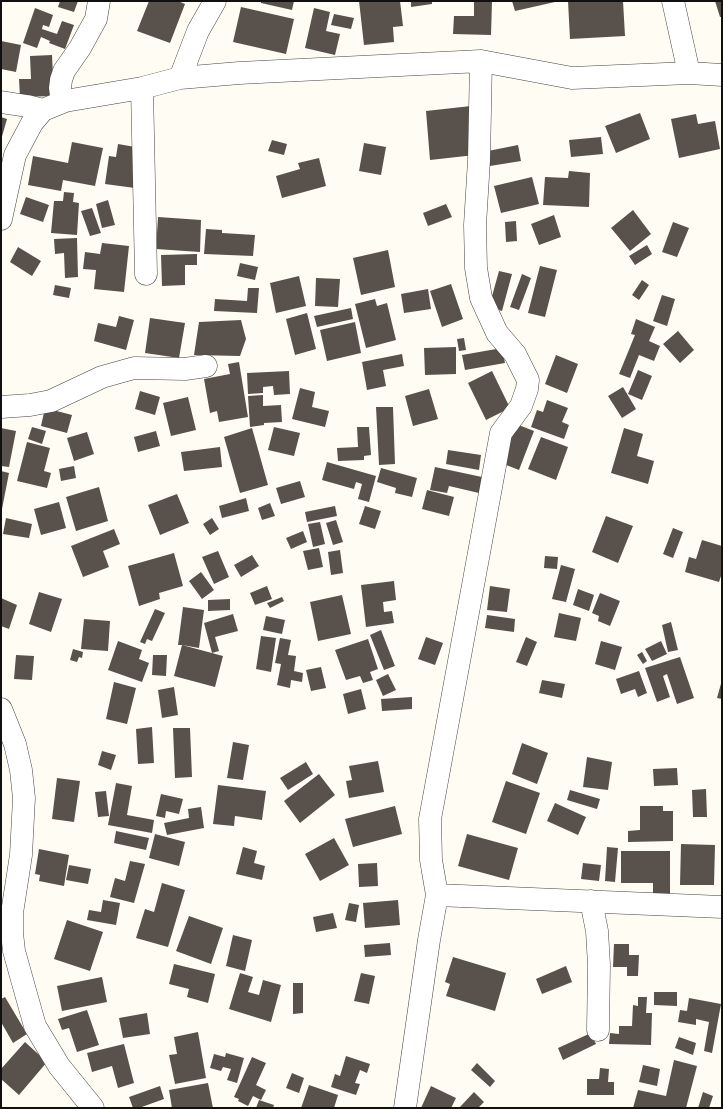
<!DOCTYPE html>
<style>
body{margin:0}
#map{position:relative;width:723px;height:1109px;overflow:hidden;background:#fffdf3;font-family:"Crimson Pro",serif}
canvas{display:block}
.frame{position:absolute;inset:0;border:2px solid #101010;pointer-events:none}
</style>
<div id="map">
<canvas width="723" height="1109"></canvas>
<div class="frame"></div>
</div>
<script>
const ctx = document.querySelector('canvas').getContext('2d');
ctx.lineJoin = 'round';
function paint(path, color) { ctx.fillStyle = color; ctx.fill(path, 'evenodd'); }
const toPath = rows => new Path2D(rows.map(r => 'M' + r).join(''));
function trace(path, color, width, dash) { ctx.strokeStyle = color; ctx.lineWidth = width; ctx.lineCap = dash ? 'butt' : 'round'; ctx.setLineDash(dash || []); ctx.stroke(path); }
paint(toPath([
 [60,1,78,1,74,12,58,7],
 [149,1,178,1,185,4,170,43,137,31],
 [261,1,294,1,292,10,261,3],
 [359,1,400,1,403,26,393,27,394,42,364,45],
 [411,1,432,1,432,4,411,7],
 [474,1,492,2,491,35,453,34,454,16,474,16],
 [512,1,555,1,555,2,515,11],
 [568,1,623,1,625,36,570,39],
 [715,1,722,1,722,17,720,17],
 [241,7,294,19,286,54,233,42],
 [35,8,53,15,49,27,43,25,42,29,57,34,62,21,74,25,65,49,49,43,50,41,41,37,37,48,23,43],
 [314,8,330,12,326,31,340,34,335,55,305,48],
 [334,14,354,18,351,29,331,25],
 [1,41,21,45,16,72,1,69],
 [52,55,54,96,20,97,19,79,31,79,30,56],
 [471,106,475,155,430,160,426,111],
 [640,113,650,139,616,153,605,126],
 [696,114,698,124,715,121,720,149,679,158,671,119],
 [1,117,7,119,1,140],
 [601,137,603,154,571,157,569,140],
 [272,140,287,144,284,155,268,151],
 [72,142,103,148,95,186,63,180,61,191,28,185,33,156,68,163],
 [364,143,386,147,381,175,359,171],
 [118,144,141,148,135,188,105,184,109,156,116,157],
 [518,145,521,161,490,166,488,151],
 [319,158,326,186,282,198,276,176,300,169,298,163],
 [569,171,590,173,589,207,543,205,545,177,568,178],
 [532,177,539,204,501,213,494,186],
 [64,192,74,193,73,202,79,203,77,235,51,233,54,201,63,201],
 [26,197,49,205,43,222,20,214],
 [108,200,115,225,102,228,96,204],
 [446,204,452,217,428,226,423,213],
 [92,208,101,233,90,236,81,211],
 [633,210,651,234,630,251,611,228],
 [554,215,561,237,539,245,531,224],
 [158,217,201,220,200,252,156,249],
 [516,221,517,241,506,242,505,222],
 [673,222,689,228,677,257,662,252],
 [206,229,222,230,222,233,255,235,253,256,204,254],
 [77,238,78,277,65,278,64,253,55,254,54,239],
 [102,243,129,246,124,292,94,289,96,270,83,269,85,252,100,254],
 [647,245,652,254,635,265,629,256],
 [18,247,41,261,32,276,10,262],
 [388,250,395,287,361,295,353,258],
 [197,254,197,265,185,265,185,285,162,286,161,255],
 [240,263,258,267,255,280,237,276],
 [540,266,557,270,545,317,528,313],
 [499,271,512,274,502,311,489,307],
 [522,274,531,278,519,310,510,307],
 [299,276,306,306,276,313,270,283],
 [316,278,340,279,338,307,315,306],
 [642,280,649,285,639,300,632,295],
 [451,284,463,319,442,327,430,291],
 [55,285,71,288,69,298,53,295],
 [248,288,259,288,257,313,214,311,215,299,247,301],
 [428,289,431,309,404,313,401,294],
 [662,295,675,299,667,326,653,321],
 [375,299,377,306,387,303,396,340,366,348,355,304],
 [351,308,353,319,317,327,314,316],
 [307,313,316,349,295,355,286,319],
 [119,316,134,320,126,350,94,341,98,323,116,327],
 [150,318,185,323,179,358,145,353],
 [636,319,655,327,649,341,660,346,654,361,639,355,630,378,619,374,635,335,631,334],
 [241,320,246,339,240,356,194,355,199,322],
 [355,322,361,353,327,361,320,330],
 [678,331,694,350,680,363,663,344],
 [464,338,466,350,459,351,457,339],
 [456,347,456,374,425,375,424,348],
 [502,348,505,363,465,370,462,355],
 [402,354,404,366,383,370,386,386,367,390,362,362],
 [556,355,578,364,567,393,545,384],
 [239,362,248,417,219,422,217,411,210,413,204,379,230,374,228,364],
 [638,370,652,376,642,400,628,394],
 [289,371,290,394,274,395,273,386,263,387,263,393,248,394,247,373],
 [492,371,510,408,486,420,468,383],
 [623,387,636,409,622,418,608,396],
 [300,388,315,392,312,407,329,411,325,427,292,419],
 [429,389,438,419,413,426,405,396],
 [140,391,160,397,155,415,135,409],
 [263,395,263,406,281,405,282,422,264,423,264,425,250,427,248,396],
 [188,397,196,430,171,436,163,403],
 [547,400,568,408,562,422,569,425,564,439,531,427,537,410,543,412],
 [376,407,393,407,395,464,379,465],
 [45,408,72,415,67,433,41,426],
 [516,424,534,431,519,470,501,463],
 [32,427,46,431,42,444,28,439],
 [274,427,300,433,294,456,268,450],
 [357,427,369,427,371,455,364,456,364,460,338,461,337,448,358,447],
 [1,428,16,431,9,467,1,466],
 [252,428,268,485,240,493,224,437],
 [624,428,643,434,637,456,654,461,648,484,611,473],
 [156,431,160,446,138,452,134,437],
 [87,432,94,454,74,461,67,438],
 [541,437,568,447,556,480,528,469],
 [27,442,50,448,44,471,51,473,47,488,17,481],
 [220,447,222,467,184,471,181,452],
 [448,450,481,455,479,470,446,464],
 [327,462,376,476,369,502,358,499,362,484,356,482,354,489,322,480],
 [74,466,76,478,61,481,59,469],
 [435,467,482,477,479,493,449,486,447,493,430,490],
 [381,468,417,478,412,497,395,493,396,488,377,482],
 [1,471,9,473,2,509,1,509],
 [300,481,305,497,281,504,276,488],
 [99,487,108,521,76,531,66,497],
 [427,490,454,497,449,516,422,509],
 [177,494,189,523,160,535,148,505],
 [246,498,249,511,222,518,219,506],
 [59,502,66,528,41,535,34,509],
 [270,503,275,516,262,520,258,508],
 [335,506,337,516,307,522,305,512],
 [365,506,381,511,375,529,359,524],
 [606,516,633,526,618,563,592,552],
 [6,518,32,524,29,538,3,534],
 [212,518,219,529,210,535,203,524],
 [336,520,343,542,333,545,326,523],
 [320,522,325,544,313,547,308,524],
 [673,528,683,532,673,558,663,554],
 [114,529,120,544,103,551,109,567,83,577,71,546],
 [303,531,307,542,291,549,286,538],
 [702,540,722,546,722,573,719,582,685,572,689,557,696,559],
 [319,548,323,567,308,570,303,551],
 [340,550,343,573,331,575,328,552],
 [218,551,229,577,214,584,202,557],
 [174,553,183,586,159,593,160,599,139,606,128,566],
 [252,555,259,566,241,577,234,565],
 [545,556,558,557,557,569,544,568],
 [561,565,575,569,566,602,552,599],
 [201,572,214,590,202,599,189,581],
 [394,581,396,600,383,602,384,612,392,611,394,623,366,627,361,585],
 [267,586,272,599,255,605,250,593],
 [490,586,510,589,507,612,487,610],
 [578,589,594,595,589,611,573,605],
 [39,592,62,599,51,632,29,624],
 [600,593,620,601,610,626,598,621,599,616,592,613],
 [342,595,351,634,318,641,310,602],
 [282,597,284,601,270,608,267,603],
 [1,598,17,605,9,629,1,626],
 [230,599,230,610,208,611,208,600],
 [183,607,204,610,199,648,182,645,223,656,215,687,174,676,182,645,178,645],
 [155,609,165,613,152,641,147,639,145,644,140,642],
 [559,613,581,618,576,641,554,637],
 [233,614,238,631,215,637,219,651,212,653,204,623],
 [487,615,515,619,514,632,485,628],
 [266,616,285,620,282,634,263,630],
 [84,619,110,621,108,651,81,649],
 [671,622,678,650,668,652,662,625],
 [381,630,395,666,384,670,370,635],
 [261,636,276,638,271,672,256,669],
 [426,637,443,643,435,665,418,659],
 [526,637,537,642,527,666,516,662],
 [280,638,291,640,288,655,296,656,294,671,303,673,302,682,291,680,290,688,277,685,281,664,275,663],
 [368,639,378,669,370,672,373,680,363,683,360,676,346,680,335,650],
 [118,641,142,650,139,659,149,663,142,682,108,670],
 [601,641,622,647,615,670,595,664],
 [661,641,667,654,652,661,645,649],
 [73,649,83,652,82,658,79,657,77,662,70,660],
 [642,652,647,661,643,664,637,655],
 [16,655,34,656,32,680,14,679],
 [153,655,167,655,166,676,152,675],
 [680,657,694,698,677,704,667,674,663,676,670,697,657,702,645,668],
 [321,667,326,688,311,691,306,670],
 [639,671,647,693,638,697,635,689,621,694,616,679],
 [388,674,396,690,383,696,376,680],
 [542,680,565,684,562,698,539,693],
 [722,680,722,699,717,698],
 [114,682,136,688,127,724,106,719],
 [174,687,178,715,162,718,158,690],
 [361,689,366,709,348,714,343,694],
 [412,697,412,709,382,711,381,699],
 [152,727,154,763,138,764,136,729],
 [173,728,190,728,192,777,175,778],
 [233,742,249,745,243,780,227,778],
 [522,743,548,753,537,784,512,774],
 [102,751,116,755,111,770,98,765],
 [587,757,612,762,608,790,583,787],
 [378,761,384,792,349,798,346,781,352,780,349,766],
 [306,762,313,774,288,790,280,778],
 [677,768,678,785,654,786,653,769],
 [319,774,335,795,300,823,284,801],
 [57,778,80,781,74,822,52,819],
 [506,781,540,793,526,834,492,822],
 [116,783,132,786,127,815,154,820,152,833,108,825],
 [218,785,266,791,262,820,235,816,234,826,213,824],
 [706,789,707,817,693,817,692,790],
 [570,790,600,799,597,809,567,800],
 [106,791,109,816,98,817,95,792],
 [161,794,183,799,179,814,166,811,165,818,156,816],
 [555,803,586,817,578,835,547,821],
 [395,806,402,834,353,847,345,819],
 [640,806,663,806,663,811,673,811,673,841,628,842,628,831,640,830],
 [201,807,204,828,167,835,164,823,189,818,188,809],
 [116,831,149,838,146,850,114,843],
 [155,834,185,842,179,866,149,858],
 [467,834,518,848,509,880,458,866],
 [334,838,349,865,320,881,305,854],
 [681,844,715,845,714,885,680,885],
 [243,847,257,851,254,863,265,866,262,880,236,874],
 [607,847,618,848,615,882,605,881],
 [39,849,69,855,64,886,39,881,40,875,35,874],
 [621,851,670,851,670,899,653,899,653,883,621,883],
 [130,861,145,864,134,903,110,897,115,878,125,881],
 [377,863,378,886,359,887,358,864],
 [583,863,601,865,599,881,581,879],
 [69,865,91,869,88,884,66,880],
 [162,883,185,890,168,947,136,938,145,909,154,912],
 [103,900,120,903,116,925,87,920,89,910,101,912],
 [398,900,400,925,365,928,363,903],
 [349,903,359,905,356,922,345,920],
 [333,913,337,928,316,932,313,917],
 [189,916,223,928,211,964,176,951],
 [67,920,103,932,90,971,54,959],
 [233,935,252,940,245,971,226,966],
 [390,943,391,955,365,957,364,945],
 [614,944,629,944,629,955,639,955,638,976,627,976,627,967,613,967],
 [453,957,506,973,495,1011,446,996,450,984,445,982],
 [174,964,215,974,208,1003,187,997,189,989,169,984],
 [566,966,572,982,542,994,536,979],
 [240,973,253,977,248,992,259,995,263,980,281,985,271,1022,229,1009],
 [361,973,375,976,369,1004,354,1001],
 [102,977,107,1002,62,1011,57,986],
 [293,983,303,983,303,1013,293,1014],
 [654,992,677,992,677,1006,654,1005],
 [5,997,27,1034,13,1043,1,1022,1,999],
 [638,997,647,997,646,1013,652,1013,651,1045,609,1044,610,1033,619,1034,619,1026,632,1026,633,1005,638,1006],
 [689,998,721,1004,712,1053,704,1051,709,1022,696,1019,696,1025,678,1022,680,1010,687,1011],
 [87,1010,99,1045,77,1052,69,1028,62,1030,58,1019],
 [147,1013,150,1034,123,1038,119,1018],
 [198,1032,206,1078,175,1084,169,1055,177,1054,174,1037],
 [591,1033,596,1044,563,1060,558,1048],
 [679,1037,696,1043,693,1055,675,1048],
 [25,1042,47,1062,19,1095,1,1079,1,1069],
 [124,1044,134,1083,118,1088,112,1066,92,1072,87,1053],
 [226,1053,244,1058,237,1083,227,1080,231,1069,223,1067,221,1071,210,1068,214,1054,225,1057],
 [346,1056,370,1064,367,1073,360,1070,355,1083,360,1084,356,1095,331,1087,335,1074,340,1076],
 [252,1057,266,1063,256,1085,266,1090,261,1100,253,1096,248,1106,238,1101,239,1099,234,1097],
 [674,1060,697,1066,686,1108,633,1108,638,1090,666,1096],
 [477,1063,495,1081,490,1087,471,1070],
 [643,1065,660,1069,657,1086,639,1082],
 [600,1068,609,1069,608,1082,614,1082,614,1095,587,1095,587,1079,599,1079],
 [292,1073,304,1078,299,1093,286,1088],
 [208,1083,213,1108,172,1108,169,1090],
 [309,1085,338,1095,334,1108,301,1108],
 [160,1086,164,1099,139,1108,133,1108,129,1097],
 [431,1086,456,1098,451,1108,421,1108],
 [474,1092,484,1102,478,1108,459,1108],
 [703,1092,713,1096,709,1108,698,1108],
 [259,1100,274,1105,273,1108,256,1108]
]), '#59514c');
const minor = toPath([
 [673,1,689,73],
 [180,78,198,31,215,1],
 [142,88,146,274],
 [1,102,27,106,43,110],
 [62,102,60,88,61,80,64,71,80,48,96,19,99,1],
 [1,219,15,155,32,123,43,110,65,101,142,88,180,78,239,73,481,61,572,78,689,73,722,75],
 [1,407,30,405,51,401,102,377,134,368,185,369,206,366],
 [1,709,15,744,21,770,24,798,21,855,12,913,12,933,14,951,35,1026,59,1066,93,1108],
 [437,895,722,907],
 [591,901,597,931,599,965,598,1030],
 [405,1108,429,940,437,895,431,860,430,819,501,433,521,406,527,389,528,380,515,354,497,333,481,298,476,268,475,225,479,160,481,61]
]);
trace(minor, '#434343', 23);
trace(minor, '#fff', 22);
</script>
